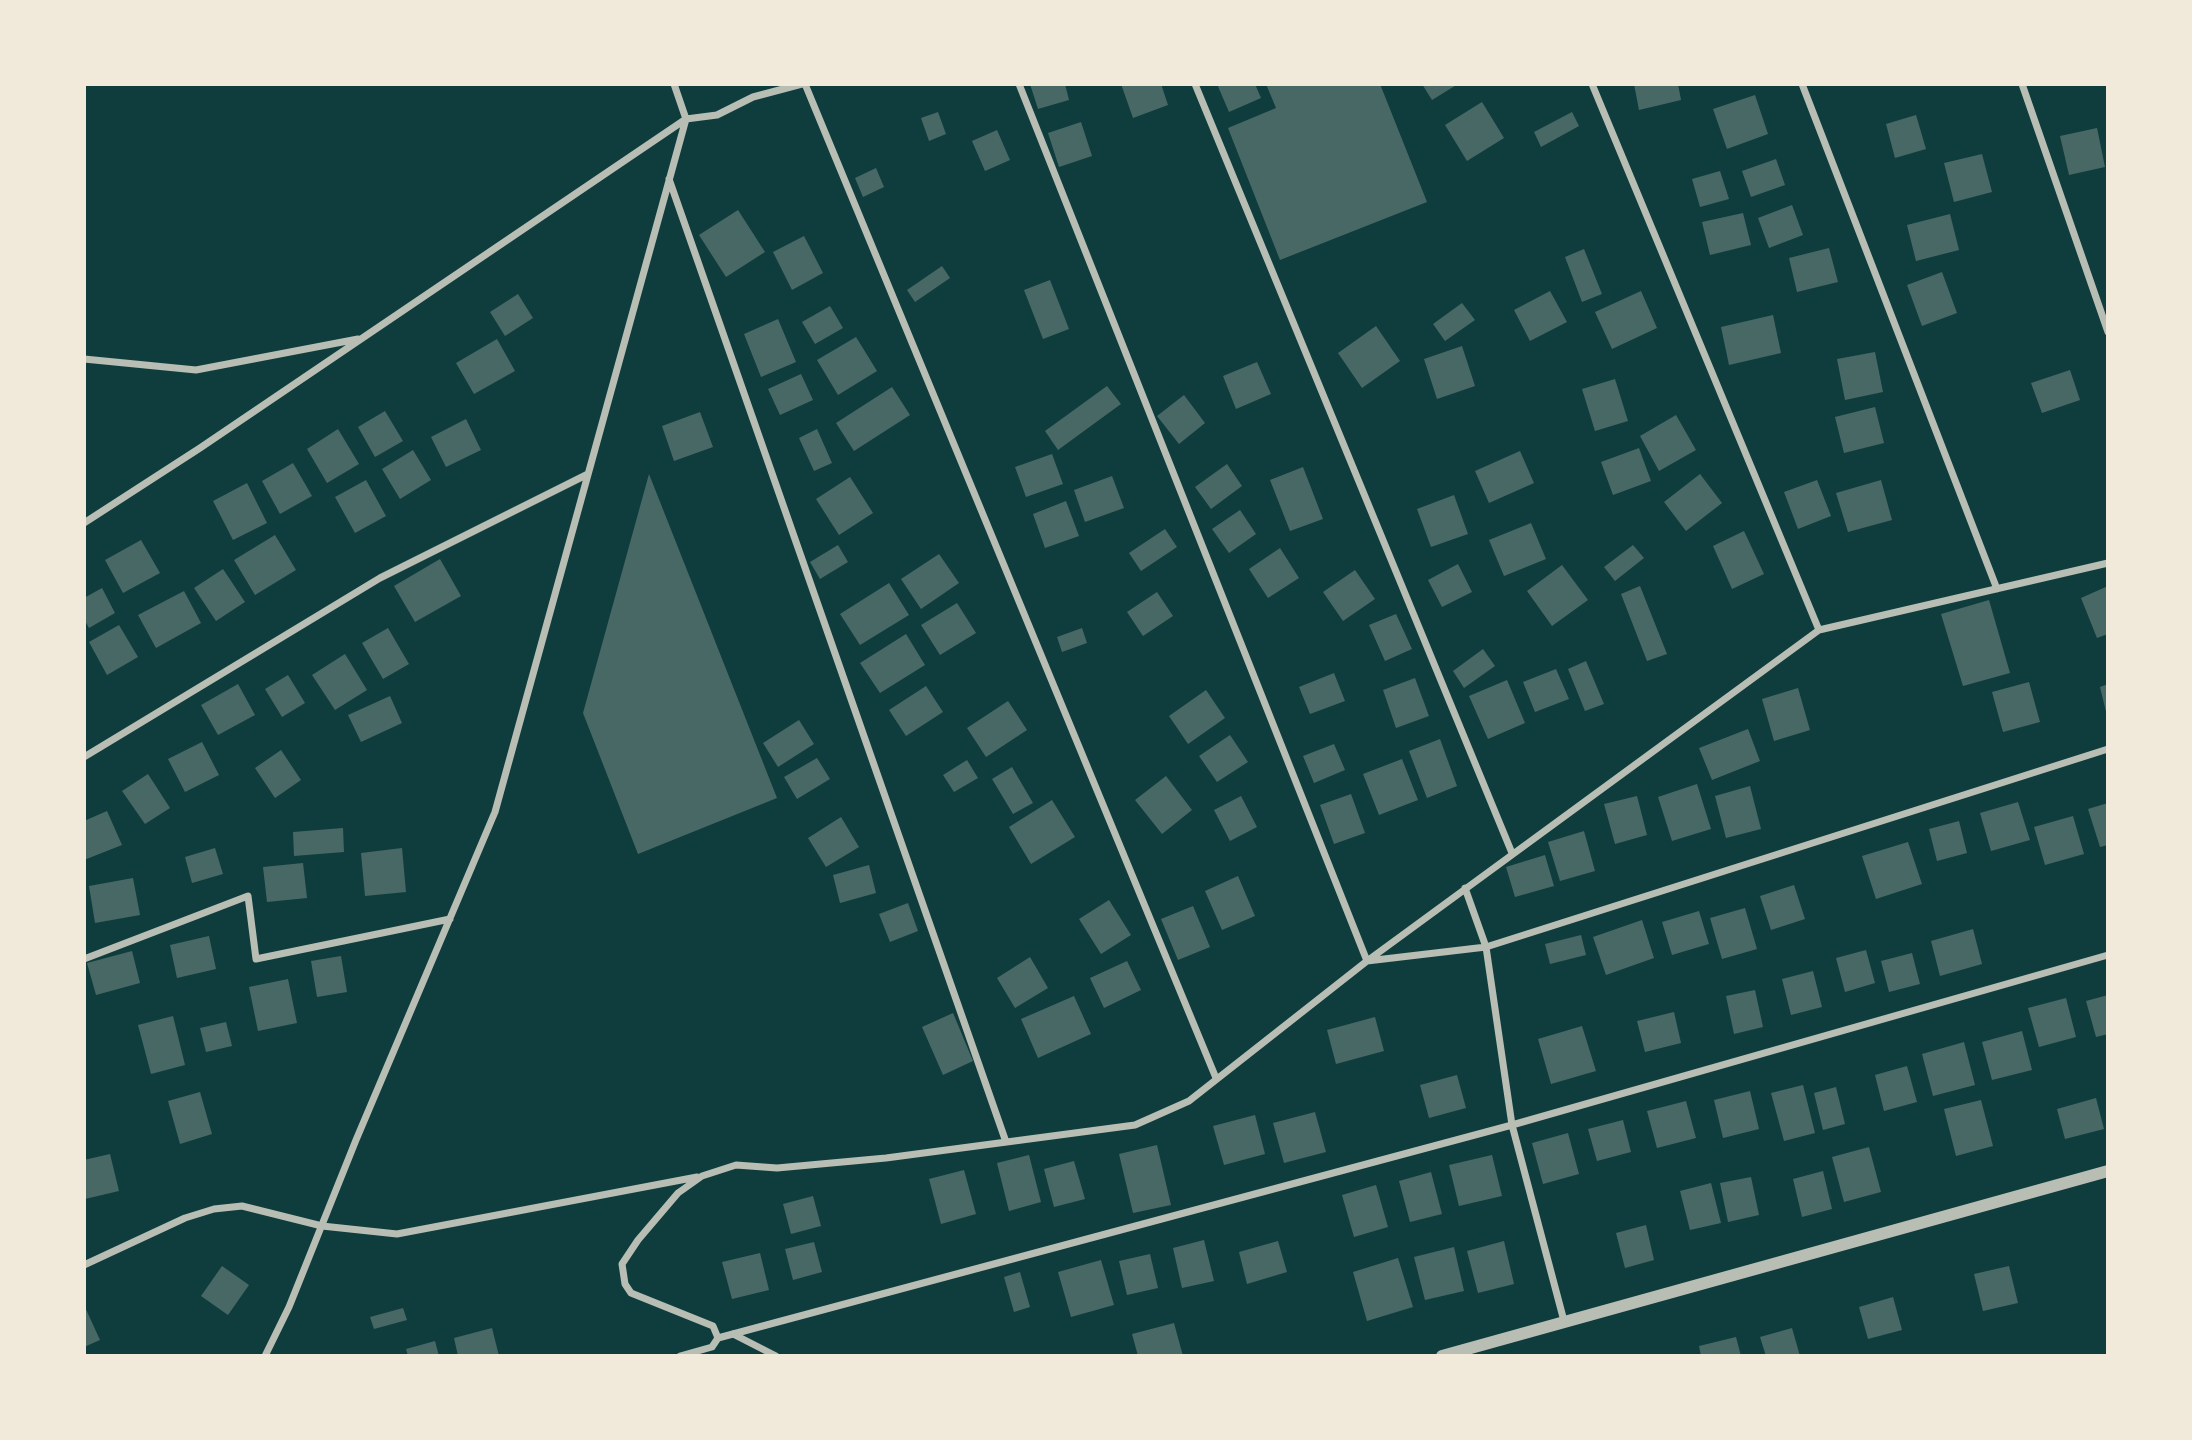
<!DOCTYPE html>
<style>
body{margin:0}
#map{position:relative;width:2192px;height:1440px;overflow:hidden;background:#0f3d3e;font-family:Montserrat,sans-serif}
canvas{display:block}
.frame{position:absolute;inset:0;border:86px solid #f1e9da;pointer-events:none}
</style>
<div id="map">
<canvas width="2192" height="1440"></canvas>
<div class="frame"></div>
</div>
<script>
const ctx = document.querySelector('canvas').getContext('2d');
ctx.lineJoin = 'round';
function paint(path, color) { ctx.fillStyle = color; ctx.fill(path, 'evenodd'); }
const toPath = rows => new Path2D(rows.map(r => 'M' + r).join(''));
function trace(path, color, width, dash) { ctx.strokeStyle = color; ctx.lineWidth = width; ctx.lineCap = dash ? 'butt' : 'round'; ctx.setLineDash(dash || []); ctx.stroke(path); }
paint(toPath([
 [1030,84,1065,84,1069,100,1038,109],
 [1121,84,1161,84,1168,105,1133,118],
 [1217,84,1255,84,1261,98,1229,112],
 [1266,84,1380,84,1427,202,1280,260,1228,128,1276,108],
 [1422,84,1458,84,1432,100],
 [1634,84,1678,84,1681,100,1639,110],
 [1755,95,1768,134,1727,149,1713,109],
 [1482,102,1504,138,1467,161,1445,125],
 [938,112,946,134,929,141,921,118],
 [1572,112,1579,126,1541,147,1534,132],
 [1916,115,1926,149,1895,158,1886,124],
 [1081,122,1092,156,1059,167,1048,133],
 [2097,128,2105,167,2069,175,2060,136],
 [997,130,1010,160,985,171,972,141],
 [1982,154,1992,192,1954,202,1944,163],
 [1776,159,1785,185,1751,197,1742,171],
 [876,168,884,187,863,197,855,178],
 [1720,171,1729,199,1700,207,1692,179],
 [1792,205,1803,235,1769,248,1758,218],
 [738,210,765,252,726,277,699,235],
 [1743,213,1751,245,1710,255,1702,222],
 [1950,214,1959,250,1916,261,1907,225],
 [804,236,823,273,792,290,773,252],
 [1829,248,1838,282,1797,292,1789,258],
 [1584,249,1602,294,1582,302,1565,257],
 [942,266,950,278,915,302,907,290],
 [1942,272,1957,313,1922,326,1907,285],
 [1050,280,1069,329,1043,339,1024,290],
 [1550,291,1567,322,1530,341,1514,310],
 [1641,291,1657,328,1612,349,1595,312],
 [518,294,533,318,505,336,490,312],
 [1462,303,1475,320,1445,341,1433,324],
 [830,306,843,328,815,344,802,322],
 [1773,315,1781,353,1729,365,1721,327],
 [778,319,796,362,761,377,744,334],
 [1376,326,1400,361,1362,388,1338,353],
 [856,337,877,371,838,395,817,360],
 [497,339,515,371,474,394,456,363],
 [1462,346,1475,386,1437,399,1424,359],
 [1875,352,1883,392,1845,400,1837,359],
 [1257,362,1271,394,1236,409,1223,376],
 [2070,370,2080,400,2042,413,2031,383],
 [801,374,813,400,780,415,768,389],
 [1615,379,1628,421,1595,431,1582,389],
 [1107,386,1121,404,1058,450,1045,431],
 [892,387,910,415,854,451,836,423],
 [1184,395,1205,423,1179,444,1157,416],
 [1875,407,1884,443,1844,453,1835,417],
 [385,411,403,441,375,457,358,427],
 [700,412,713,447,674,461,662,426],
 [1676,415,1696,450,1659,471,1640,436],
 [466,419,481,450,446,467,431,437],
 [338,429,359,464,327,483,307,449],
 [817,429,832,463,814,471,799,438],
 [1639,448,1651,481,1613,495,1601,462],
 [413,450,431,480,400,499,382,469],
 [1520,451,1534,483,1489,503,1475,471],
 [1052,454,1063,484,1026,497,1015,467],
 [293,463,312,496,280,514,262,481],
 [1227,464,1242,486,1211,509,1195,487],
 [1303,467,1323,519,1290,531,1270,480],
 [649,474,777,798,638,854,583,713],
 [1700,474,1722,503,1686,531,1664,502],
 [1112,476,1124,508,1085,522,1074,490],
 [850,477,873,513,839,535,816,499],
 [366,480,386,516,355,533,335,497],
 [1817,480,1831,516,1798,529,1784,492],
 [1881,480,1892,520,1848,532,1836,493],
 [247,483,267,523,233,540,213,501],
 [1454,495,1468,534,1431,547,1417,509],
 [1066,501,1079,536,1045,548,1033,514],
 [1240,510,1256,534,1229,553,1212,529],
 [1531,523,1546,559,1504,576,1489,540],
 [1165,529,1177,547,1141,571,1129,553],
 [1744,531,1764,574,1732,589,1713,546],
 [275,535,296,570,255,595,234,560],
 [141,540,160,573,123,593,105,560],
 [838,545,848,562,820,579,810,562],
 [1633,545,1644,558,1615,581,1604,567],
 [1280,548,1299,578,1268,598,1249,569],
 [939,554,959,583,921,609,901,579],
 [440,559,461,596,415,622,394,586],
 [1458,564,1472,592,1442,607,1428,580],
 [1562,565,1588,600,1552,626,1527,591],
 [223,569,245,602,216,621,194,588],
 [1355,570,1375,599,1343,621,1323,592],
 [889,583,909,615,860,645,840,614],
 [1640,586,1667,654,1647,661,1621,594],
 [2108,586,2108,634,2097,638,2081,598],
 [102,588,115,613,89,628,84,619,84,598],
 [184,591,201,623,156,648,138,615],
 [1157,592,1173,616,1143,636,1127,612],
 [1989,600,2010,673,1963,686,1941,614],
 [957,603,976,633,940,655,921,625],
 [1396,614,1412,649,1385,661,1369,625],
 [119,625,138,657,107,675,89,642],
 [388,628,409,664,383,679,362,643],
 [1082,628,1087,643,1062,652,1057,637],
 [906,634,925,665,880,693,860,663],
 [1483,649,1495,666,1464,688,1453,671],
 [345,654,367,690,335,710,312,675],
 [1586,661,1604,704,1585,711,1568,669],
 [1556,669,1569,699,1535,712,1523,682],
 [1334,673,1345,701,1310,714,1299,687],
 [288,675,305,703,282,717,265,689],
 [1415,678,1429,716,1396,728,1383,690],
 [1507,680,1525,723,1488,739,1469,696],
 [2029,682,2040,722,2003,732,1992,692],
 [238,684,255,715,218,735,201,705],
 [2108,684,2108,716,2107,716,2100,687],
 [926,686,943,712,906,736,889,710],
 [1798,688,1810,730,1774,741,1762,699],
 [1206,690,1225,718,1188,744,1169,716],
 [390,696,402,723,361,742,348,715],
 [1008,701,1027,730,986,757,967,728],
 [799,720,814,744,778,767,763,743],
 [1748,729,1760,761,1712,780,1699,748],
 [1230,735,1248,762,1217,782,1199,756],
 [1440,739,1457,786,1427,798,1409,751],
 [202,742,219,775,185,792,168,759],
 [1334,744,1345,770,1314,783,1303,756],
 [281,750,301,780,275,798,255,768],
 [817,758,830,779,797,799,784,777],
 [1402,759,1418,800,1379,815,1363,774],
 [967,760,978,778,954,792,943,775],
 [1012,767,1033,803,1013,814,992,779],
 [148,774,170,808,145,824,122,791],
 [1166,776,1192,810,1162,834,1135,800],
 [1697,784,1711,829,1672,841,1658,797],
 [1750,786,1761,829,1726,838,1715,796],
 [1351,794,1365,833,1334,844,1320,805],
 [1241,796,1257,827,1230,841,1214,810],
 [1637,796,1647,835,1615,844,1604,804],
 [1052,800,1075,837,1031,864,1009,827],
 [2018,802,2030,840,1991,851,1980,813],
 [2108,803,2108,845,2100,847,2088,809],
 [107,811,122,845,84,860,84,821],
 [2073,816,2084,854,2045,865,2034,827],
 [841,817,859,847,826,867,808,838],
 [1959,821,1967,853,1937,861,1929,829],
 [343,828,344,852,294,856,293,832],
 [1584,831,1595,871,1560,881,1548,842],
 [1908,842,1922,884,1876,899,1862,856],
 [215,848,223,874,192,883,185,857],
 [402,848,406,892,365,896,361,853],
 [1545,855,1554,886,1515,897,1506,867],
 [303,863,307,898,267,902,263,867],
 [869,865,876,893,840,903,833,875],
 [1238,876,1255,916,1222,930,1205,891],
 [133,878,140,915,95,923,89,886],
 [1794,885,1805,919,1771,930,1760,896],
 [1109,900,1131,935,1101,954,1079,919],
 [908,903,918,931,890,942,879,914],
 [1193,906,1210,947,1178,960,1161,919],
 [1745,908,1757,949,1722,959,1710,918],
 [1699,911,1709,944,1672,955,1662,922],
 [1642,920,1654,958,1606,975,1593,937],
 [1973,929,1982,964,1940,976,1931,941],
 [1581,935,1586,955,1550,964,1545,944],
 [209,936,216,969,177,978,170,945],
 [1866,950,1875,983,1845,992,1836,958],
 [132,951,140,983,96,995,87,963],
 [1912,953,1920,984,1889,992,1881,961],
 [341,956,347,992,317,997,311,961],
 [1030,957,1048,988,1015,1008,997,978],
 [1127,961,1141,990,1104,1008,1090,978],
 [1813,971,1822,1007,1791,1015,1782,979],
 [288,979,297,1023,258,1031,249,987],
 [1755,990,1763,1027,1734,1034,1726,996],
 [2108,995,2108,1034,2096,1037,2086,1001],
 [1074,996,1091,1034,1038,1058,1021,1019],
 [2066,998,2076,1037,2039,1047,2028,1008],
 [1674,1012,1681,1043,1645,1052,1637,1021],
 [953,1013,973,1061,943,1075,922,1027],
 [173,1016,185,1065,151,1074,138,1025],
 [1375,1017,1384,1051,1336,1064,1327,1030],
 [226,1022,232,1046,206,1052,200,1028],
 [1582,1026,1596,1071,1551,1084,1538,1039],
 [2022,1031,2032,1070,1992,1080,1982,1042],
 [1964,1042,1975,1085,1933,1096,1922,1054],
 [1907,1066,1917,1102,1884,1111,1875,1075],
 [1457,1075,1466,1108,1429,1118,1420,1085],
 [1803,1085,1815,1133,1784,1141,1771,1093],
 [1836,1087,1845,1124,1823,1130,1814,1093],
 [1750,1091,1759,1129,1723,1138,1714,1100],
 [200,1092,212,1134,180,1144,168,1101],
 [2096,1098,2104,1129,2065,1139,2057,1109],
 [1981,1100,1993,1146,1956,1156,1944,1109],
 [1686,1101,1696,1138,1657,1148,1647,1111],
 [1315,1112,1326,1152,1284,1163,1273,1123],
 [1255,1115,1265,1154,1224,1165,1213,1126],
 [1623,1120,1631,1152,1597,1161,1588,1129],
 [1568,1133,1579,1174,1543,1184,1532,1143],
 [1157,1145,1171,1205,1133,1213,1119,1154],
 [1869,1147,1881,1192,1844,1202,1832,1157],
 [110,1154,119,1191,85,1199,84,1160],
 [1029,1155,1041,1202,1009,1211,997,1163],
 [1492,1155,1502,1196,1459,1206,1449,1165],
 [1074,1161,1085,1199,1054,1207,1044,1169],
 [964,1170,976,1214,941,1224,929,1179],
 [1823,1171,1832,1209,1802,1217,1793,1179],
 [1431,1172,1442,1214,1410,1222,1399,1181],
 [1751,1177,1759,1215,1728,1222,1720,1183],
 [1711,1183,1721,1223,1690,1230,1680,1191],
 [1376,1185,1388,1227,1354,1237,1342,1195],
 [813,1196,821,1226,791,1234,783,1204],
 [1646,1225,1654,1260,1625,1268,1616,1233],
 [1204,1240,1214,1281,1182,1288,1173,1248],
 [1278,1241,1287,1272,1247,1284,1239,1252],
 [1504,1241,1514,1284,1478,1293,1467,1251],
 [814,1242,822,1272,793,1280,785,1249],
 [1454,1247,1464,1291,1425,1300,1414,1257],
 [760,1253,769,1290,732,1299,722,1262],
 [1150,1254,1158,1288,1127,1295,1119,1261],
 [1398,1258,1413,1307,1367,1321,1353,1272],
 [1101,1260,1114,1305,1071,1317,1058,1272],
 [222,1266,249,1285,228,1315,201,1296],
 [2009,1266,2018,1303,1983,1311,1974,1274],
 [1020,1272,1030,1307,1014,1312,1004,1277],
 [1893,1297,1902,1330,1868,1339,1859,1307],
 [84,1305,100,1340,84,1347],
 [403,1308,407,1320,374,1329,370,1317],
 [1174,1323,1183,1356,1138,1356,1132,1334],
 [492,1328,499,1356,458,1356,454,1338],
 [1792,1328,1800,1356,1766,1356,1760,1337],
 [1736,1337,1741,1356,1701,1356,1699,1346],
 [435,1341,439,1356,408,1356,406,1349]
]), '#486865');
trace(toPath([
 [805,84,1216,1078],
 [1019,84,1367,961,1486,947,2108,749],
 [1195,84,1512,853],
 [1592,84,1819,630],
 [1802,84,1997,589],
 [2022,84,2108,332],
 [669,179,1006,1142],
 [84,359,196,370,358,339],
 [84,523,200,448,686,119,717,115,753,97,802,84],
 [84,757,380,578,588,474],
 [1465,888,1486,947,1512,1125,1564,1321],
 [84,959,248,896,256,959,450,919],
 [84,1265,185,1218,214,1209,242,1206,322,1226,397,1234,697,1177],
 [733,1334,776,1356],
 [718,1338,1512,1125,2108,955],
 [265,1356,289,1307,356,1140,495,812,686,119,674,84],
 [680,1356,712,1347,718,1338,713,1326,631,1293,625,1284,622,1264,638,1240,678,1193,702,1176,736,1165,777,1168,886,1158,1135,1125,1189,1101,1367,961,1819,630,2108,563]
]), '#b8beb3', 7);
trace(toPath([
 [1442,1356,2108,1171]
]), '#b8beb3', 12);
</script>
